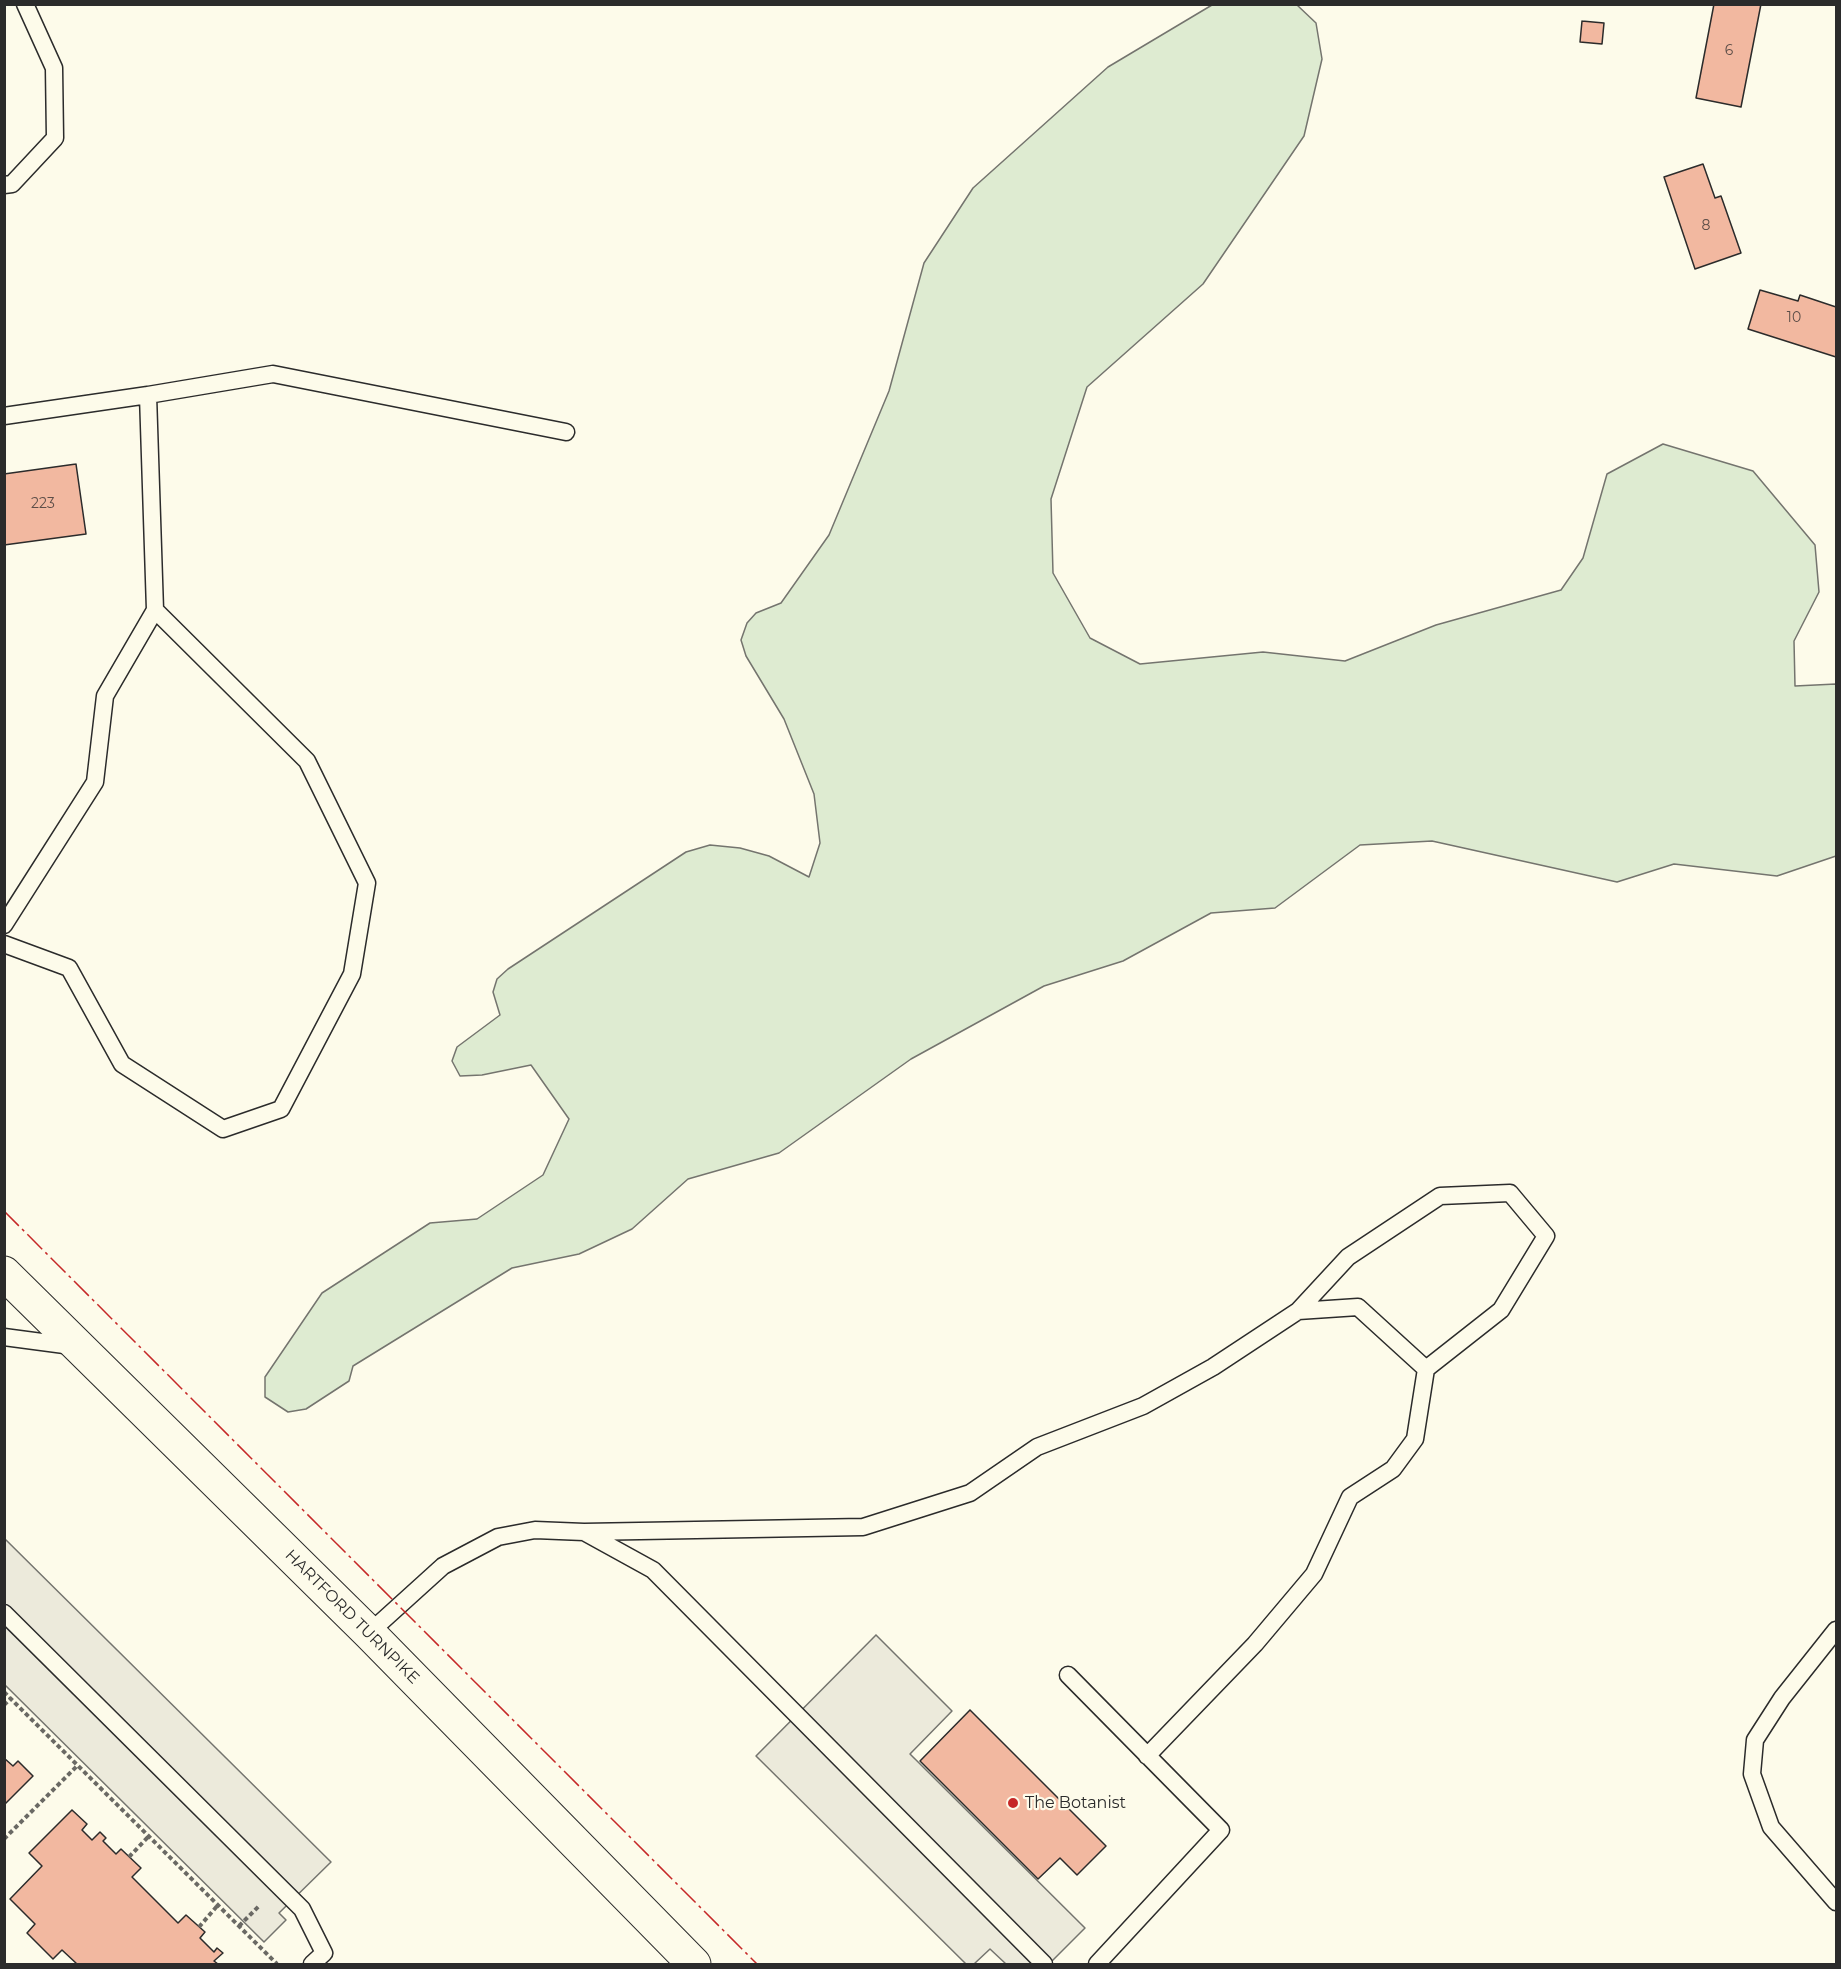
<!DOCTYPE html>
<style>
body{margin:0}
#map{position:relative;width:1841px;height:1969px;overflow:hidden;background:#fdfbea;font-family:Montserrat,sans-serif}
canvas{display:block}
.frame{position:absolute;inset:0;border:6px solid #2b2b2b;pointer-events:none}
</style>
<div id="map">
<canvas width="1841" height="1969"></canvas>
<div class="frame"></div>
</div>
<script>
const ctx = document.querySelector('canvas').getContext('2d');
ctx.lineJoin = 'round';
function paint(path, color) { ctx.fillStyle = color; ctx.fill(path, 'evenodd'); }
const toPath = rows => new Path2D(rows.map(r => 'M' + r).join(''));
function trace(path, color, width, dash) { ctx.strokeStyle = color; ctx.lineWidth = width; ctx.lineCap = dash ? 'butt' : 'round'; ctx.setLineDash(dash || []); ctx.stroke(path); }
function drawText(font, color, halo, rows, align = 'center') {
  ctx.font = font + ' Montserrat,sans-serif'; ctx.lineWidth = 4.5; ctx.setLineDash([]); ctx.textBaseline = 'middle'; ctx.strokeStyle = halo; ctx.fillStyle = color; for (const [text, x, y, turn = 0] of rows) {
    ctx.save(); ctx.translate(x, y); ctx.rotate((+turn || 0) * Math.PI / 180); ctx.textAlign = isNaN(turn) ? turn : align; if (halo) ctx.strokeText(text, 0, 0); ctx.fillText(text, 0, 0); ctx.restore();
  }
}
const green = toPath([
 [1212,5,1297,5,1316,23,1322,59,1304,136,1203,284,1087,387,1051,499,1053,573,1090,638,1140,664,1263,652,1345,661,1436,625,1561,590,1583,558,1607,474,1663,444,1753,471,1815,545,1819,592,1794,641,1795,686,1836,684,1836,856,1777,876,1674,864,1617,882,1432,841,1360,845,1275,908,1211,913,1123,961,1044,986,911,1059,779,1153,688,1179,632,1229,579,1254,512,1268,353,1366,349,1381,306,1409,288,1412,265,1397,265,1377,322,1293,430,1223,477,1219,543,1175,569,1119,531,1065,482,1075,460,1076,452,1061,457,1047,500,1015,493,992,497,979,508,969,686,852,710,845,740,848,769,856,809,877,820,843,814,794,784,719,746,656,741,640,747,623,756,613,781,603,829,535,889,391,924,263,973,188,1108,67,1212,5]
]);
paint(green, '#deebd1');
trace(green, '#74746e', 1.5);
const parking = toPath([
 [4,1538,331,1862,279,1913,286,1920,264,1942,5,1685,4,1538],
 [876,1635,952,1711,910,1754,1085,1928,1049,1964,1006,1964,990,1949,974,1964,966,1964,756,1756,876,1635]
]);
paint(parking, '#eceadb');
trace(parking, '#74746e', 1.5);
const building = toPath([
 [1714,4,1761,4,1741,107,1696,98,1714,4],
 [1582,21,1604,23,1602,44,1580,42,1582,21],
 [1703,164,1715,198,1721,196,1741,253,1695,269,1664,177,1703,164],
 [1760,290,1798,301,1800,295,1836,307,1836,357,1748,329,1760,290],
 [76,464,86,534,4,545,4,474,76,464],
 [970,1710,1106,1846,1077,1875,1060,1858,1038,1879,920,1761,970,1710],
 [4,1758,13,1766,18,1761,33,1776,4,1805,4,1758],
 [72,1810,87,1824,82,1830,92,1840,100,1832,106,1838,103,1841,116,1854,121,1849,141,1868,132,1877,178,1923,186,1915,205,1932,200,1938,214,1952,217,1948,223,1953,214,1961,218,1964,77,1964,62,1950,53,1959,27,1933,35,1924,10,1899,42,1866,29,1853,72,1810]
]);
paint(building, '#f2b8a0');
trace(building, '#2b2b2b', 1.5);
const lane = toPath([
 [4,185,12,184,55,138,54,68,25,4],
 [4,416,148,395],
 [4,925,95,782,105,696,155,610,148,395,273,374,566,432],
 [4,944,69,968,122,1064,223,1129,281,1109,352,974,367,883,307,761,155,610],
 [4,1337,72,1346],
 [584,1532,863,1527,970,1493,1037,1447,1143,1406,1213,1367,1298,1311,1358,1307,1426,1369,1501,1310,1546,1236,1510,1193,1440,1196,1348,1257,1298,1311],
 [4,1613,302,1909,324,1953,312,1964],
 [1836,1630,1782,1698,1755,1740,1752,1774,1771,1827,1836,1902],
 [369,1633,443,1566,498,1537,535,1530,584,1532,653,1570,1044,1964],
 [1068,1675,1221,1830,1097,1964],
 [1147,1756,1255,1644,1314,1574,1350,1497,1393,1469,1415,1439,1426,1369]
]);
const primary = toPath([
 [4,1273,369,1633,694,1964]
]);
trace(lane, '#2b2b2b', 19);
trace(primary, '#2b2b2b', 35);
trace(toPath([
 [4,1692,277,1964],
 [4,1705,11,1698],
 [4,1839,78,1765],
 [129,1857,149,1836],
 [239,1926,259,1906],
 [199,1927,218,1905]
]), '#6a6964', 4, [4.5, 3]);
trace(lane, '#fdfbea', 16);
trace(primary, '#fdfbea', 33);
trace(toPath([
 [4,1211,757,1964]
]), '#c62828', 1.5, [21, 4.5, 3, 4.5]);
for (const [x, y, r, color] of [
 [1013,1803,6,"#c62828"]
]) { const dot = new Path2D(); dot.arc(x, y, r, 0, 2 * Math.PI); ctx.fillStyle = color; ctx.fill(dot); trace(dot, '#fdfbea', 2); }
drawText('14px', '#5d4e48', null, [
 ["6",1729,51],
 ["8",1706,226],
 ["10",1794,318],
 ["223",43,504]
]);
drawText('16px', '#2b2b2b', '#fdfbea', [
 ["HARTFORD TURNPIKE",352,1617,45]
]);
drawText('16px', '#2b2b2b', '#fdfbea', [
 ["The Botanist",1025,1803]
], 'left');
</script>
